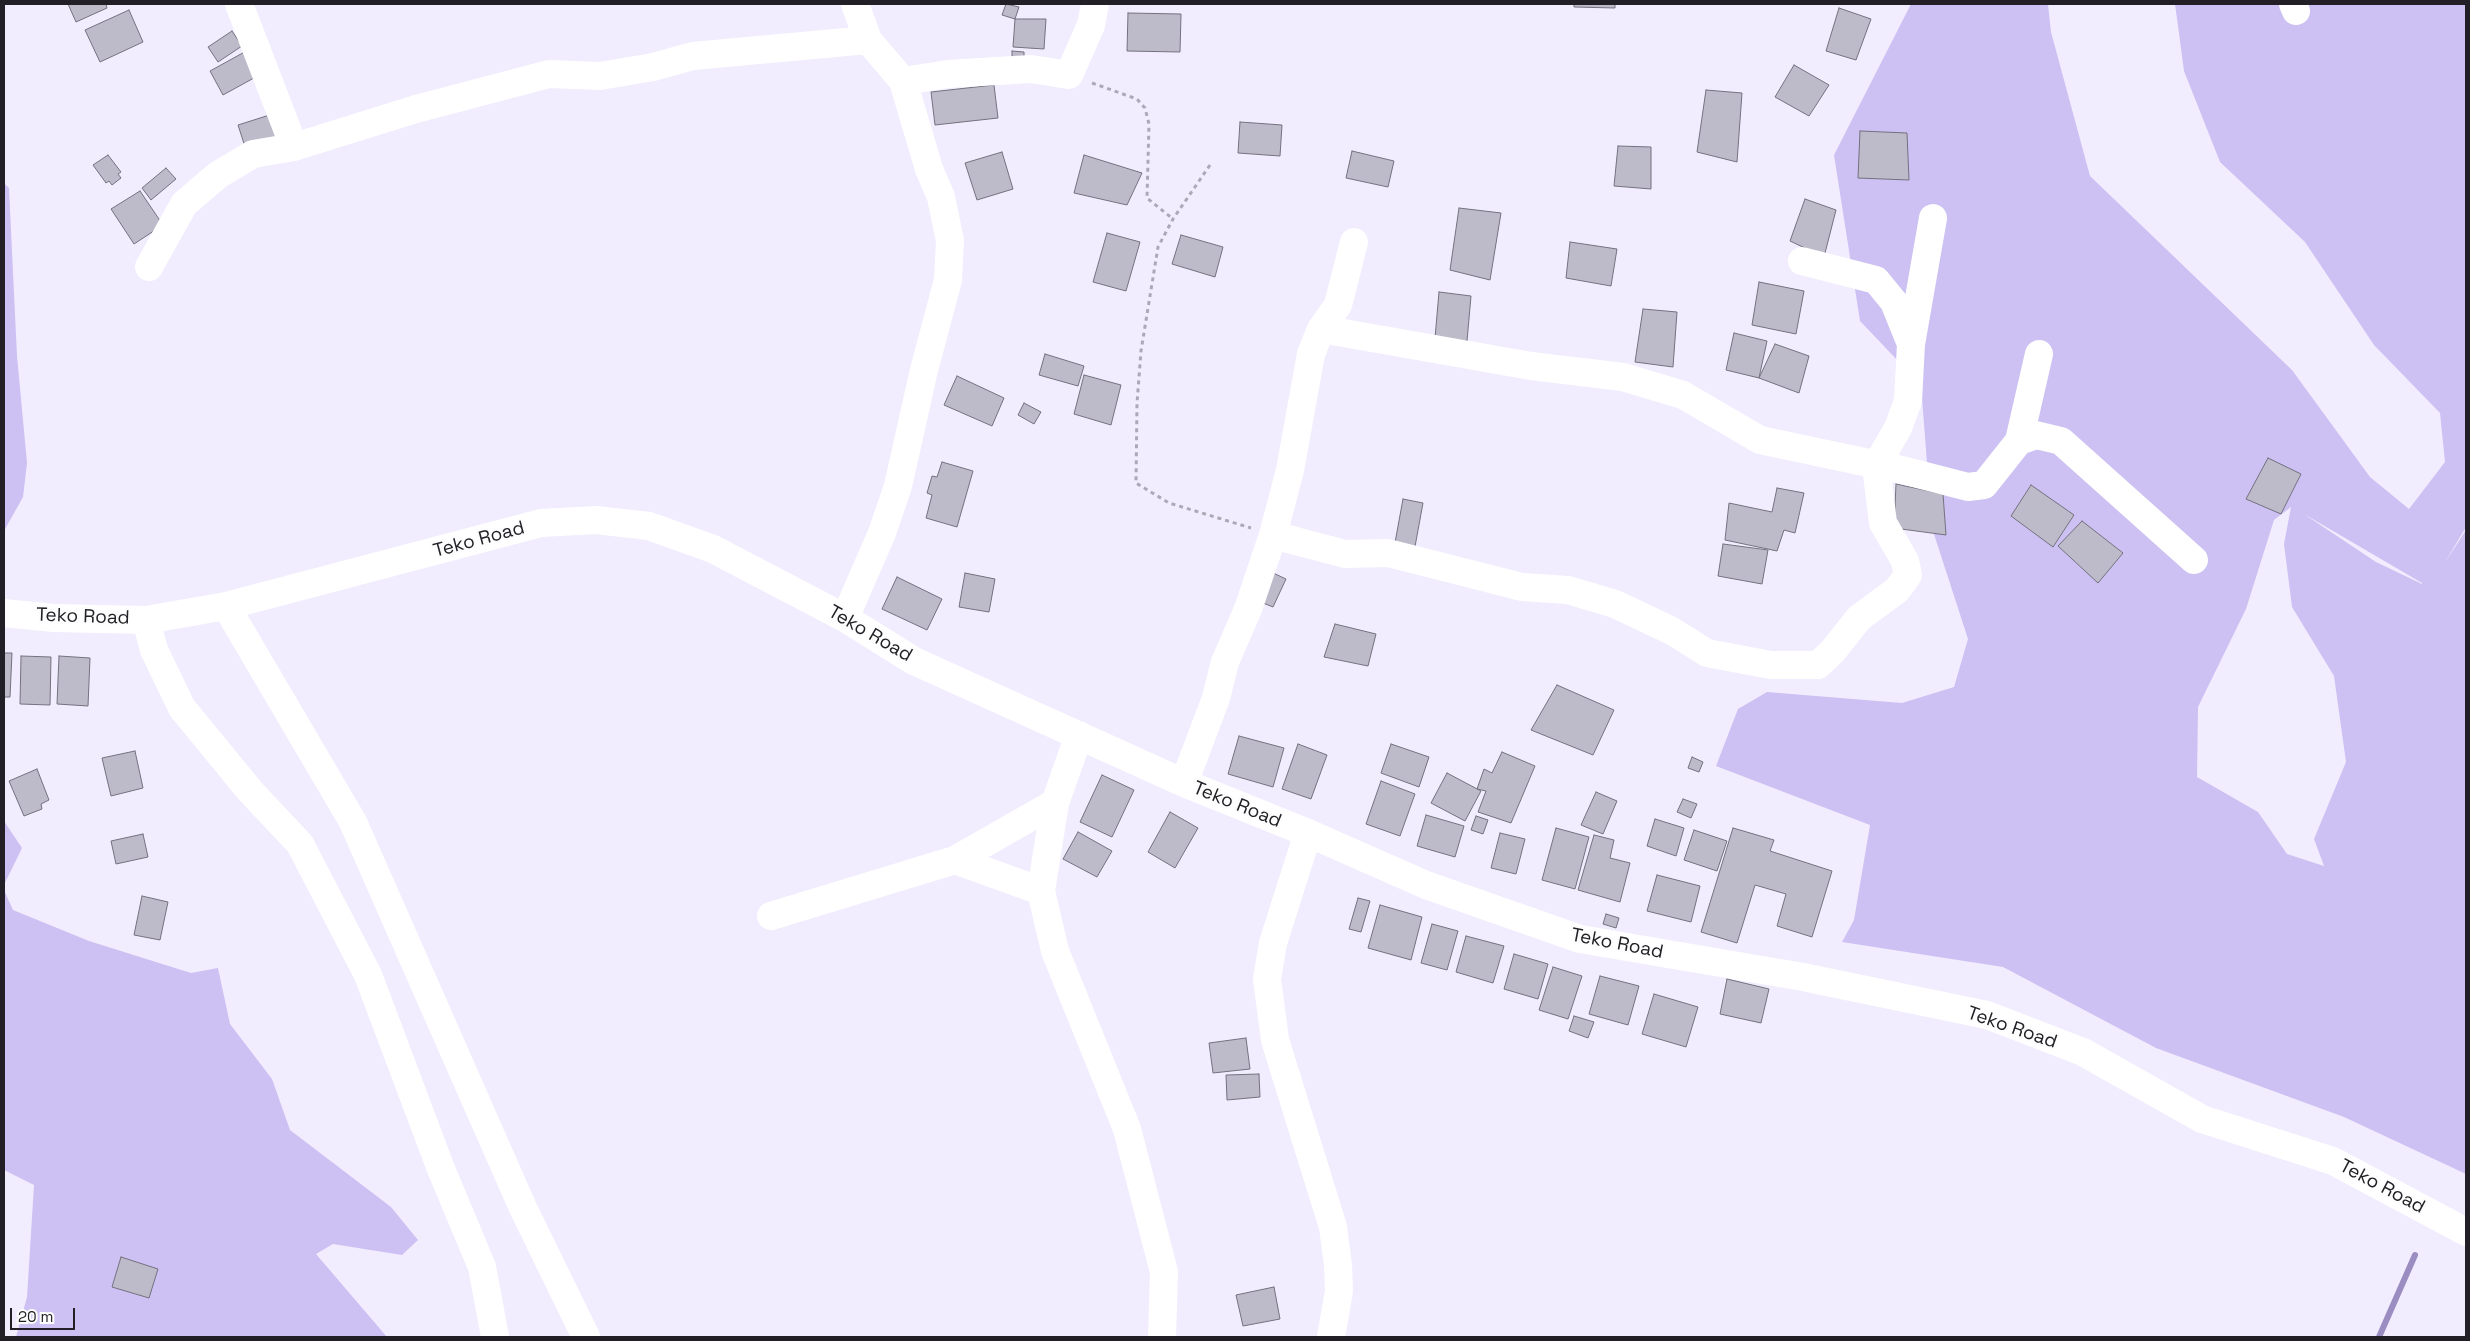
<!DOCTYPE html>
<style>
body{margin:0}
#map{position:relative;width:2470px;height:1341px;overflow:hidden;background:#f1edfe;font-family:"Space Grotesk",sans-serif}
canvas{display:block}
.frame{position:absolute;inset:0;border:5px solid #222026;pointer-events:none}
.scale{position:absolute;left:10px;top:1308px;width:65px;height:22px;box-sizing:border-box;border:2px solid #222026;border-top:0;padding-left:6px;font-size:15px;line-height:18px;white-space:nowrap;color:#222026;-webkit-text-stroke:4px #fdfdfd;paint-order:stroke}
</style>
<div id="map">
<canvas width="2470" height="1341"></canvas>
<div class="frame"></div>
<div class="scale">20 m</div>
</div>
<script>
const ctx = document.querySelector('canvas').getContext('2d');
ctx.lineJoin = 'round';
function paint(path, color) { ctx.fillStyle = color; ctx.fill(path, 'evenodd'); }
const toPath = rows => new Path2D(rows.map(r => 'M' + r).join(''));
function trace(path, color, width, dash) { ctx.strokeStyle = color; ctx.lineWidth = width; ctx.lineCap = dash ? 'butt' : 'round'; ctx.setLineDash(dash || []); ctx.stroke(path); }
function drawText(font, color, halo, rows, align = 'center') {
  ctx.font = font + ' "Space Grotesk",sans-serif'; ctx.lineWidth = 5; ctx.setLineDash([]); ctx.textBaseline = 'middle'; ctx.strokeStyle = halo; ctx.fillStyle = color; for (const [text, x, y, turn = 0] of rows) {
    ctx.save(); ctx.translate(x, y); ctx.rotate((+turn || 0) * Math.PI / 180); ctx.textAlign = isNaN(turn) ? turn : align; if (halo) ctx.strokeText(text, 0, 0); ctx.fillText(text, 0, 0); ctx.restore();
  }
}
paint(toPath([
 [1911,4,2048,4,2051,32,2090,176,2292,370,2370,477,2409,509,2445,462,2440,413,2374,345,2305,242,2220,162,2184,71,2175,4,2466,4,2466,527,2444,564,2466,530,2466,1174,2344,1117,2156,1048,2003,967,1842,942,1854,920,1870,825,1716,766,1738,709,1767,692,1902,703,1954,687,1968,639,1932,528,1921,385,1860,321,1834,155],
 [2291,507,2284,544,2292,607,2334,676,2346,762,2314,839,2324,866,2287,854,2258,812,2197,777,2198,707,2246,609,2274,520],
 [2304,514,2422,583,2422,584,2376,562],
 [4,183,9,188,17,356,27,463,23,497,4,531],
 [4,821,22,848,4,885],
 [4,890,13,910,89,941,191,973,218,968,230,1024,272,1079,290,1130,391,1207,418,1240,402,1255,333,1244,316,1254,387,1337,16,1337,27,1297,34,1185,4,1170]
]), '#cdc1f3');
trace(toPath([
 [2379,1337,2415,1255]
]), '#9b8cc2', 6);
const building = toPath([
 [68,4,106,4,107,8,76,22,68,4],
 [1006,4,1019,7,1015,19,1002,15,1006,4],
 [1574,4,1615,4,1615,8,1574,7,1574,4],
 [1839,8,1871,19,1856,60,1826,51,1839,8],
 [129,10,143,42,100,62,85,30,129,10],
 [1128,13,1181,14,1180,52,1127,51,1128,13],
 [1015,19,1046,19,1044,49,1013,47,1015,19],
 [232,31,242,46,218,62,208,47,232,31],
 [250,49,263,73,223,95,210,71,250,49],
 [1012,51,1024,52,1024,63,1012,62,1012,51],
 [1794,65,1829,85,1809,116,1775,97,1794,65],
 [994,85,998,118,935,125,931,92,994,85],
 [1706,90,1742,93,1737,162,1697,152,1706,90],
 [279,112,288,139,247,153,238,125,279,112],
 [1240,122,1282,125,1280,156,1238,153,1240,122],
 [1860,131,1907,133,1909,180,1858,178,1860,131],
 [1618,146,1651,147,1651,189,1614,186,1618,146],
 [1352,151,1394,161,1388,187,1346,178,1352,151],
 [1002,152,1013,189,977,200,965,163,1002,152],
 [108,155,121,172,118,174,121,178,112,185,109,181,106,183,93,165,108,155],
 [1084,155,1142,173,1127,205,1074,193,1084,155],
 [166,168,176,179,151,200,142,188,166,168],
 [140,191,163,225,134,244,111,209,140,191],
 [1805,199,1836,210,1824,257,1790,241,1805,199],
 [1459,208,1501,213,1490,280,1450,270,1459,208],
 [1107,233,1140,242,1126,291,1093,282,1107,233],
 [1181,235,1223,247,1215,277,1172,264,1181,235],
 [1570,242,1617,249,1611,286,1566,278,1570,242],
 [1759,282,1804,291,1796,334,1752,325,1759,282],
 [1439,292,1471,296,1467,341,1435,338,1439,292],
 [1643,309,1677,312,1673,367,1635,362,1643,309],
 [1734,333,1767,341,1759,378,1726,370,1734,333],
 [1775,344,1809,356,1799,393,1759,378,1775,344],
 [1045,354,1084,366,1078,386,1039,375,1045,354],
 [1084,375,1121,385,1111,425,1074,414,1084,375],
 [957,376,1004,398,992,426,944,405,957,376],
 [1024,403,1041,412,1034,424,1018,415,1024,403],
 [2268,458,2301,474,2281,514,2246,499,2268,458],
 [942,462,973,471,957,527,926,518,932,495,927,493,932,476,937,477,942,462],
 [1896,484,1943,494,1946,535,1894,528,1896,484],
 [2031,485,2074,515,2053,547,2011,516,2031,485],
 [1777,488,1804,493,1795,533,1784,530,1777,551,1725,540,1729,503,1772,512,1777,488],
 [1403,499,1423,503,1414,552,1394,548,1403,499],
 [2082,521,2123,553,2098,583,2058,546,2082,521],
 [1723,544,1768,550,1762,584,1718,576,1723,544],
 [1271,572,1286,579,1273,607,1258,601,1271,572],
 [965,573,995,579,989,612,959,607,965,573],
 [897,577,942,599,927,630,882,609,897,577],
 [1335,624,1376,634,1368,666,1324,657,1335,624],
 [4,653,12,653,10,697,4,697,4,653],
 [21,656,51,657,50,705,20,704,21,656],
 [59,656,90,658,88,706,57,704,59,656],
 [1557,685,1614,710,1593,755,1531,730,1557,685],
 [1239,736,1284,748,1273,787,1228,774,1239,736],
 [1298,744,1327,755,1311,799,1282,789,1298,744],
 [1391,744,1429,757,1419,787,1381,773,1391,744],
 [135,751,143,788,111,796,102,758,135,751],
 [1502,752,1535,766,1511,823,1478,812,1486,791,1477,789,1484,769,1492,773,1502,752],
 [1692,757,1703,762,1699,772,1688,768,1692,757],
 [37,769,49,800,41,804,42,809,24,816,9,781,37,769],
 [1447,773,1481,791,1465,821,1431,803,1447,773],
 [1102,775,1134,790,1112,837,1080,822,1102,775],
 [1381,781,1415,794,1400,836,1366,824,1381,781],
 [1596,792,1617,801,1603,834,1581,825,1596,792],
 [1683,799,1697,804,1691,818,1677,812,1683,799],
 [1170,812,1198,828,1175,868,1148,852,1170,812],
 [1426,815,1464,826,1455,857,1417,846,1426,815],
 [1476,816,1488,820,1483,834,1471,830,1476,816],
 [1655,819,1684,828,1676,856,1647,846,1655,819],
 [1556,828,1589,837,1575,889,1542,880,1556,828],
 [1733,828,1774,840,1770,851,1832,871,1812,937,1777,926,1786,894,1755,885,1737,943,1701,932,1733,828],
 [1694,830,1727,841,1717,871,1684,860,1694,830],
 [1078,832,1112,851,1097,877,1063,859,1078,832],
 [1500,833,1525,839,1516,874,1491,868,1500,833],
 [143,834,148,857,116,864,111,841,143,834],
 [1594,835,1614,840,1610,858,1630,863,1620,902,1578,890,1594,835],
 [1657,875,1700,886,1691,922,1647,911,1657,875],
 [142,896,168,902,160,940,134,935,142,896],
 [1358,898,1370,901,1361,932,1349,929,1358,898],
 [1380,905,1422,917,1411,960,1368,948,1380,905],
 [1606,914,1619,918,1616,928,1603,924,1606,914],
 [1432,924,1458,931,1447,970,1421,963,1432,924],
 [1466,936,1504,946,1493,983,1456,972,1466,936],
 [1514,954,1548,964,1538,999,1504,989,1514,954],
 [1553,967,1582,976,1568,1019,1539,1010,1553,967],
 [1600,976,1639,986,1628,1025,1589,1014,1600,976],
 [1727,979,1769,989,1761,1023,1720,1014,1727,979],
 [1654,994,1698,1007,1686,1047,1642,1034,1654,994],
 [1574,1016,1594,1022,1588,1038,1569,1031,1574,1016],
 [1246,1038,1250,1069,1213,1073,1209,1043,1246,1038],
 [1259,1074,1260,1097,1227,1100,1226,1075,1259,1074],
 [121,1257,158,1269,149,1298,112,1287,121,1257],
 [1274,1287,1280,1319,1243,1326,1236,1295,1274,1287]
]);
paint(building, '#bdbaca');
trace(building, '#74717f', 1);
trace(toPath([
 [1092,83,1137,99,1145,108,1149,124,1147,198,1173,219],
 [1210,165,1173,219,1158,247,1141,351,1137,403,1136,483,1169,503,1251,528]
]), '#aca9b6', 3, [4, 4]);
trace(toPath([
 [239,4,294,147],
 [2293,4,2296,11],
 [903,81,948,74,1031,69,1069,75,1091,25,1095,4],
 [1802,261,1876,280,1894,302,1911,344],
 [149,267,184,204,218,175,253,154,294,147,416,109,549,74,600,76,653,67,693,56,868,40],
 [1321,329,1531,366,1623,377,1683,395,1760,440,1902,470,1968,487,1984,485,2019,441,2036,435,2061,441,2194,560],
 [2019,441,2039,354],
 [1273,535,1345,554,1388,553,1522,587,1568,590,1615,604,1672,631,1707,653,1771,665,1818,665,1832,652,1859,618,1897,590,1908,575,1905,561,1883,523,1876,466,1898,428,1908,401,1911,344,1933,218],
 [226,606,353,822,523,1208,586,1337],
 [4,613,54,618,146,620,226,606,541,523,596,520,649,526,713,549,845,618,914,661,1184,783,1308,833,1426,885,1580,939,1803,977,1987,1015,2083,1052,2202,1119,2333,1161,2466,1232],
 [845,618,882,533,898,486,924,370,948,280,950,241,941,197,929,169,903,81,868,40,855,4],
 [146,620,154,650,182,708,251,792,300,844,368,975,441,1169,482,1267,495,1337],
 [1079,735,1055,803,1041,891,1055,951,1127,1129,1164,1272,1162,1337],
 [1184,783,1216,698,1225,662,1248,609,1273,535,1290,470,1311,354,1321,329,1338,305,1354,242],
 [1308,833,1273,943,1267,979,1275,1040,1333,1227,1338,1265,1339,1291,1331,1337],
 [955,860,1041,891],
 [771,916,955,860,1055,803]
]), '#fff', 28);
drawText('19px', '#222026', '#fdfdfd', [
 ["Teko Road",479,540,-15],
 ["Teko Road",83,617,2],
 ["Teko Road",870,634,30],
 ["Teko Road",1237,805,22],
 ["Teko Road",1617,944,11],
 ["Teko Road",2012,1028,19],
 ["Teko Road",2382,1187,28]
]);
</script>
